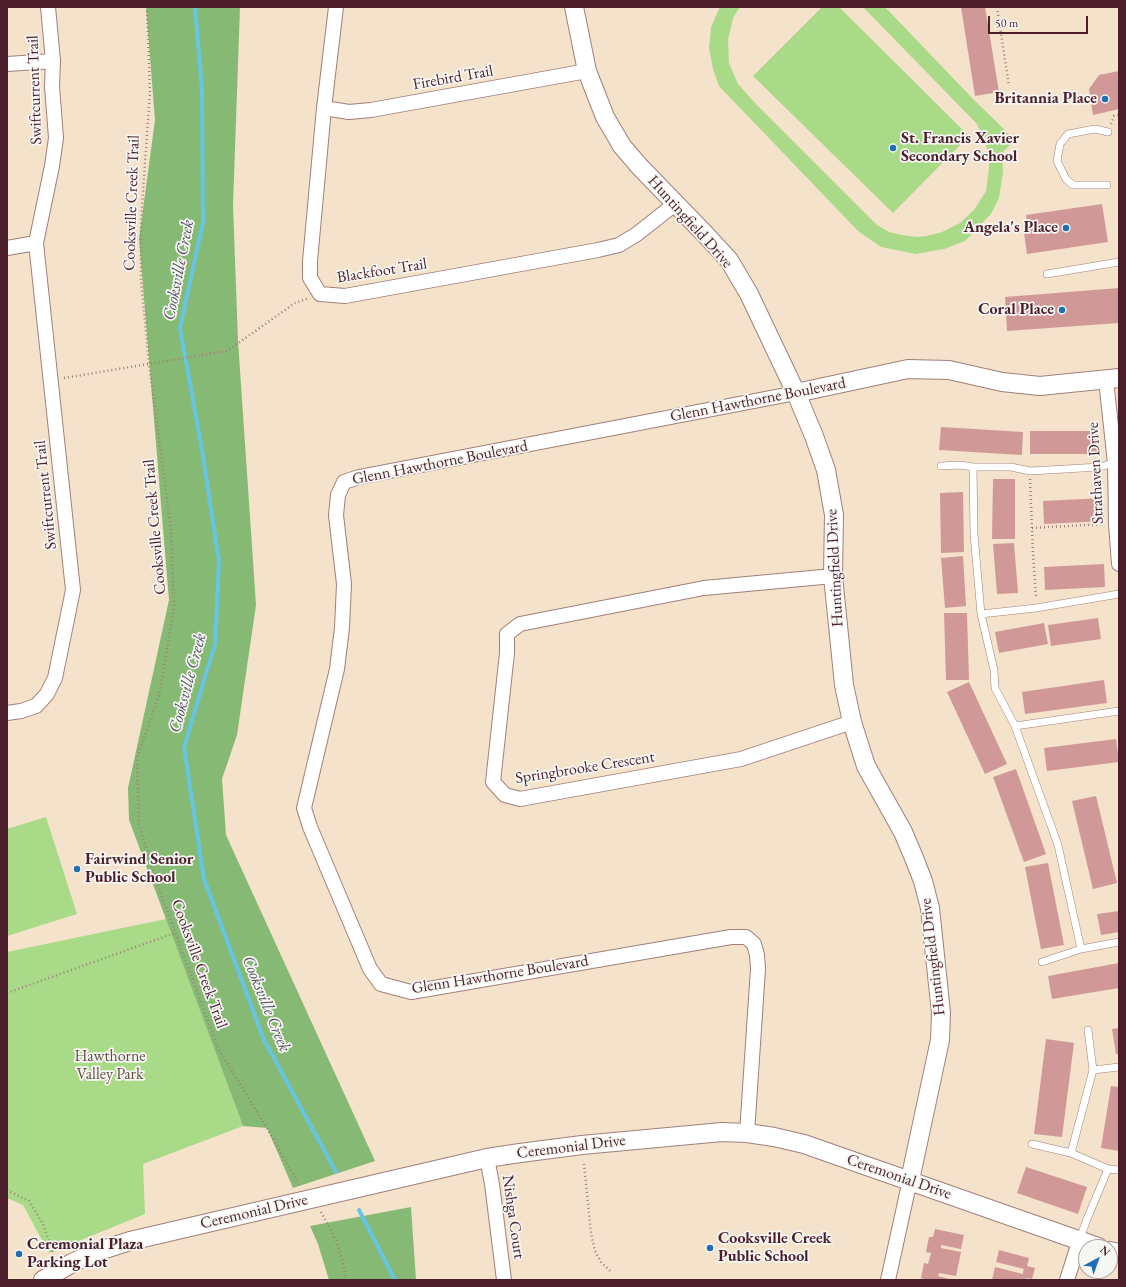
<!DOCTYPE html>
<style>
body{margin:0}
#map{position:relative;width:1126px;height:1287px;overflow:hidden;background:#f4e2ca;font-family:"EB Garamond",serif}
canvas{display:block}
.frame{position:absolute;inset:0;border:8px solid #4a1f2b;pointer-events:none}
.north{position:absolute;left:1078px;top:1239px;width:40px;height:40px;box-sizing:border-box;background:#f6f6f2;border:1px solid #b1a0a2;border-radius:50%;rotate:41deg;font-size:11px;font-weight:700;line-height:16px;text-align:center;color:#4a1f2b}
.north::after{content:'';display:block;margin:auto;width:14px;height:18px;background:#1f6fb2;clip-path:polygon(50% 0,100% 100%,50% 72%,0 100%)}
.scale{position:absolute;left:988px;top:16px;width:100px;height:18px;box-sizing:border-box;border:2px solid #4a1f2b;border-top:0;padding-left:5px;font-size:12px;line-height:14px;white-space:nowrap;color:#4a1f2b;-webkit-text-stroke:3px #f6f6f2;paint-order:stroke}
</style>
<div id="map">
<canvas width="1126" height="1287"></canvas>
<div class="frame"></div>
<div class="north">N</div>
<div class="scale">50 m</div>
</div>
<script>
const ctx = document.querySelector('canvas').getContext('2d');
ctx.lineJoin = 'round';
function paint(path, color) { ctx.fillStyle = color; ctx.fill(path, 'evenodd'); }
const toPath = rows => new Path2D(rows.map(r => 'M' + r).join(''));
function trace(path, color, width, dash) { ctx.strokeStyle = color; ctx.lineWidth = width; ctx.lineCap = dash ? 'butt' : 'round'; ctx.setLineDash(dash || []); ctx.stroke(path); }
function drawText(font, color, halo, rows, align = 'center') {
  ctx.font = font + ' "EB Garamond",serif'; ctx.lineWidth = 3.5; ctx.setLineDash([]); ctx.textBaseline = 'middle'; ctx.strokeStyle = halo; ctx.fillStyle = color; for (const [text, x, y, turn = 0] of rows) {
    ctx.save(); ctx.translate(x, y); ctx.rotate((+turn || 0) * Math.PI / 180); ctx.textAlign = isNaN(turn) ? turn : align; if (halo) ctx.strokeText(text, 0, 0); ctx.fillText(text, 0, 0); ctx.restore();
  }
}
paint(toPath([
 [720,7,740,7,733,18,728,40,729,63,738,84,753,101,877,225,889,232,902,235,917,237,927,236,942,232,960,223,974,210,986,191,989,168,989,157,985,142,977,124,863,7,885,7,973,99,1011,136,1013,142,1002,153,1003,172,999,198,991,214,965,241,944,249,916,254,881,247,858,231,719,86,713,69,709,48,711,27],
 [822,7,839,7,969,136,893,213,753,76],
 [46,817,77,914,7,936,7,829],
 [166,919,243,1126,143,1164,145,1214,49,1253,23,1205,7,1198,7,952]
]), '#a9da88');
paint(toPath([
 [146,7,240,7,233,205,238,341,256,605,237,735,222,779,226,835,375,1161,293,1188,267,1128,243,1126,129,820,128,788,169,600,139,239,155,120],
 [411,1207,416,1280,329,1280,318,1244,310,1226]
]), '#86ba74');
trace(toPath([
 [195,7,202,90,203,222,180,328,202,450,219,561,215,644,184,747,204,879,264,1040,336,1172],
 [359,1210,395,1280]
]), '#66c5e4', 4);
paint(toPath([
 [961,7,985,7,999,92,975,96],
 [1119,71,1119,109,1093,115,1089,89,1099,75],
 [1102,204,1108,242,1027,254,1024,233,1027,232,1025,223,1027,223,1026,215],
 [1119,288,1119,323,1007,331,1005,297],
 [941,427,1023,432,1022,455,939,450],
 [1030,431,1098,431,1099,454,1030,454],
 [993,479,1015,479,1015,539,992,539],
 [963,492,964,552,941,553,940,493],
 [1103,498,1104,521,1044,524,1043,501],
 [1014,543,1018,593,997,594,993,544],
 [963,556,966,606,945,608,941,558],
 [1104,564,1105,587,1045,590,1044,567],
 [944,613,967,613,969,680,946,680],
 [1098,618,1101,639,1051,646,1048,625],
 [1044,623,1048,644,999,653,995,632],
 [1104,680,1107,703,1025,714,1022,692],
 [969,682,1007,764,985,774,947,692],
 [1116,739,1119,762,1047,771,1044,748],
 [1016,769,1046,854,1024,862,993,777],
 [1096,796,1117,883,1093,889,1072,801],
 [1048,863,1064,945,1041,949,1025,867],
 [1119,911,1119,932,1101,935,1097,914],
 [1119,963,1119,988,1052,999,1048,976],
 [1119,1028,1119,1054,1116,1054,1112,1029],
 [1046,1039,1074,1043,1062,1137,1034,1134],
 [1111,1086,1119,1087,1119,1151,1101,1148],
 [1026,1167,1087,1187,1078,1214,1017,1193],
 [935,1229,964,1235,961,1249,941,1245,941,1248,961,1252,956,1276,939,1273,938,1276,953,1280,927,1280,921,1278,924,1263,928,1264,931,1253,926,1252,929,1237,933,1237],
 [999,1250,1029,1258,1027,1266,1035,1268,1032,1279,1026,1278,1025,1280,992,1280,995,1267,1023,1274,1023,1272,1024,1269,996,1262]
]), '#d09998');
const service = toPath([
 [1107,185,1073,185,1066,179,1057,161,1060,144,1068,134,1095,129,1108,132],
 [1047,274,1119,262],
 [941,466,960,465,973,467,1011,467,1030,471,1100,467,1117,462],
 [973,467,974,534,981,614,994,670,995,688,1015,726,1058,845,1081,949],
 [981,614,1036,608,1119,594],
 [1015,726,1119,711],
 [1042,962,1081,949,1119,942],
 [1093,1070,1119,1067],
 [1032,1144,1071,1153,1108,1169,1119,1170],
 [1071,1153,1093,1070,1088,1030],
 [1079,1241,1087,1219,1108,1169]
]);
const minor = toPath([
 [336,7,324,108,310,261,310,278,320,294,345,296,598,250,619,245,637,234,675,204],
 [7,64,53,61],
 [324,108,349,112,371,110,587,71],
 [7,248,36,243],
 [1106,380,1115,463,1116,524,1119,564],
 [833,576,704,588,520,624,507,634,507,653,493,782,505,795,520,799,741,759,852,722],
 [7,713,21,711,36,706,47,694,55,678,73,590,36,243,52,166,56,138,52,86,53,61,48,7],
 [747,1133,758,969,757,955,754,944,746,937,731,937,411,992,381,984,370,969,310,827,304,808,337,669,342,628,344,584,336,515,338,495,344,482,359,477,796,393],
 [487,1158,492,1184,504,1280],
 [888,1280,910,1180],
 [1067,1280,1079,1242]
]);
const tertiary = toPath([
 [574,7,587,71,605,117,622,146,640,167,704,233,729,260,749,294,796,393,814,436,826,470,834,515,833,576,844,685,852,722,866,766,903,832,914,858,923,881,930,908,941,1013,940,1040,910,1180],
 [796,393,908,369,949,370,1002,382,1040,386,1119,378],
 [1110,1251,1119,1253],
 [43,1280,72,1263,96,1252,130,1241,487,1158,520,1153,582,1145,722,1132,747,1133,774,1137,804,1144,1098,1247]
]);
trace(service, '#9f807a', 8);
trace(minor, '#9f807a', 16);
trace(tertiary, '#9f807a', 20);
trace(toPath([
 [147,7,150,92,141,221,141,281,149,364,171,529,174,609,159,695,137,758,139,824,158,886,218,1048,267,1128,300,1187],
 [997,7,1009,86],
 [1111,124,1114,116,1119,115],
 [64,378,227,351,295,303,309,298],
 [1030,479,1033,554,1036,598],
 [1032,528,1104,524],
 [7,993,175,933],
 [584,1164,591,1233,595,1251,601,1262,611,1272],
 [7,1190,29,1201,43,1224,54,1256],
 [321,1212,336,1240,343,1263,346,1280]
]), '#9f807a', 2.5, [1, 3]);
trace(service, '#fff', 7);
trace(minor, '#fff', 14);
trace(tertiary, '#fff', 18);
for (const [x, y, r, color] of [
 [1105,99,4,"#1f6fb2"],
 [893,148,4,"#1f6fb2"],
 [1066,228,4,"#1f6fb2"],
 [1062,310,4,"#1f6fb2"],
 [77,869,4,"#1f6fb2"],
 [710,1248,4,"#1f6fb2"],
 [19,1254,4,"#1f6fb2"]
]) { const dot = new Path2D(); dot.arc(x, y, r, 0, 2 * Math.PI); ctx.fillStyle = color; ctx.fill(dot); trace(dot, '#f6f6f2', 1.5); }
drawText('16px', '#4a1f2b', '#f6f6f2', [
 ["Firebird Trail",453,78,-10],
 ["Swiftcurrent Trail",35,90,-92],
 ["Cooksville Creek Trail",132,203,-88],
 ["Huntingfield Drive",690,222,48],
 ["Blackfoot Trail",382,271,-9],
 ["Glenn Hawthorne Boulevard",758,400,-11],
 ["Glenn Hawthorne Boulevard",440,463,-11],
 ["Strathaven Drive",1096,473,-93],
 ["Swiftcurrent Trail",46,495,-96],
 ["Cooksville Creek Trail",155,527,-95],
 ["Huntingfield Drive",835,568,-93],
 ["Springbrooke Crescent",585,768,-9],
 ["Huntingfield Drive",933,957,-97],
 ["Cooksville Creek Trail",199,964,70],
 ["Glenn Hawthorne Boulevard",500,975,-9],
 ["Ceremonial Drive",571,1147,-7],
 ["Ceremonial Drive",899,1177,19],
 ["Ceremonial Drive",254,1212,-13],
 ["Nishga Court",513,1217,82]
]);
drawText('bold 16px', '#4a1f2b', '#f6f6f2', [
 ["Britannia Place",1097,99,"right"],
 ["St. Francis Xavier",901,139],
 ["Secondary School",901,157],
 ["Angela's Place",1058,228,"right"],
 ["Coral Place",1054,310,"right"],
 ["Fairwind Senior",85,860],
 ["Public School",85,878],
 ["Cooksville Creek",718,1239],
 ["Public School",718,1257],
 ["Ceremonial Plaza",27,1245],
 ["Parking Lot",27,1263]
], 'left');
drawText('16px', '#624e42', '#f6f6f2', [
 ["Hawthorne",110,1057],
 ["Valley Park",110,1075]
]);
drawText('italic 17px', '#525162', '#f6f6f2', [
 ["Cooksville Creek",179,270,-79],
 ["Cooksville Creek",188,683,-75],
 ["Cooksville Creek",266,1004,68]
]);
</script>
